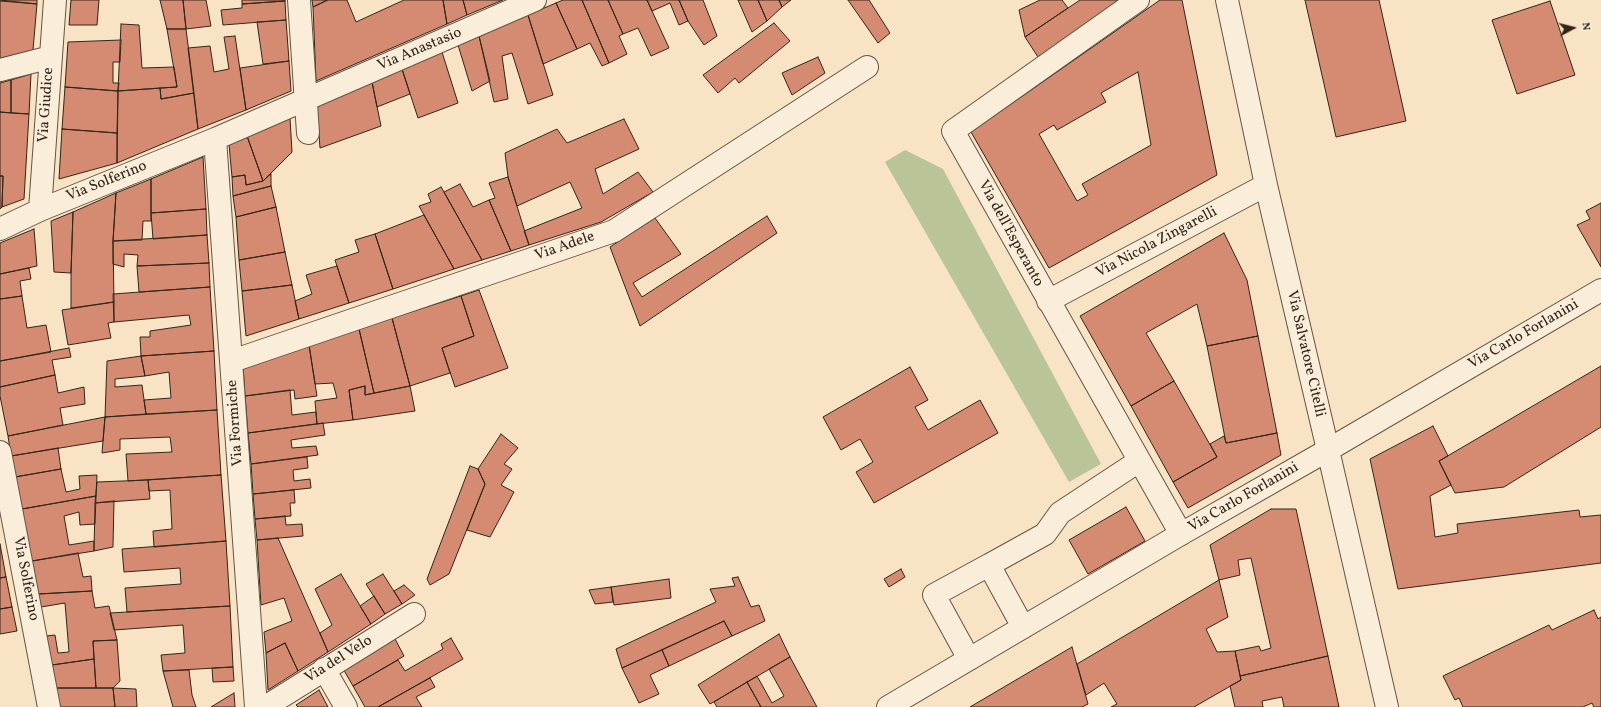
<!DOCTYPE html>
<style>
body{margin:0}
#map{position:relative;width:1601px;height:707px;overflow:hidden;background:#f8e4c5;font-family:Vollkorn,serif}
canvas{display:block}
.north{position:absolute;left:1553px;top:8px;width:40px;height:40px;-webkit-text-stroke:3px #faedd9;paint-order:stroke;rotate:83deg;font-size:11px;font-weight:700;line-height:16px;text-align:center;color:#332519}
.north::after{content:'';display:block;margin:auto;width:14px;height:18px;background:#332519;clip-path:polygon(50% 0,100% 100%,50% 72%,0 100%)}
</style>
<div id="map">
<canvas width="1601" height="707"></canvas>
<div class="north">N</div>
</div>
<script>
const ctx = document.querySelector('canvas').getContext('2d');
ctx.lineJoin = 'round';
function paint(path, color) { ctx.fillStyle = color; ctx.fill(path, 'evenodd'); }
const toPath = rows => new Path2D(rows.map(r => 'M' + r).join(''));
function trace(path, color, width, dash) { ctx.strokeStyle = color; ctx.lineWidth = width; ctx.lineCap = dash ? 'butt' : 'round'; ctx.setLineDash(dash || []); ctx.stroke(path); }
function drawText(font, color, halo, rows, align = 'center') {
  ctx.font = font + ' Vollkorn,serif'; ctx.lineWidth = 3; ctx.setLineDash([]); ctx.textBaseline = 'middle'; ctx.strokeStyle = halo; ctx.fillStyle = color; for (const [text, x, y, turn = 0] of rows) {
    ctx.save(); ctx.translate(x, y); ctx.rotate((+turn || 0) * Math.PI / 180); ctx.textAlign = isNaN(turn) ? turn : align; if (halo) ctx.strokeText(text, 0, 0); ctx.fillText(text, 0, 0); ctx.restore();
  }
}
paint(toPath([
 [905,150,943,169,1101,464,1069,482,885,162]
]), '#b9c598');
const building = toPath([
 [0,0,37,0,37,4,0,0],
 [71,0,99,0,97,25,69,25,71,0],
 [160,0,183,0,186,29,167,29,160,0],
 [183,0,206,0,211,26,186,29,183,0],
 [242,0,285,0,285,1,242,4,242,0],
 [312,0,327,0,313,7,312,0],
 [328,0,347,0,356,22,404,0,443,0,447,24,316,81,313,7,328,0],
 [443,0,463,0,467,15,447,24,443,0],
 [463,0,503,0,467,15,463,0],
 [563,0,582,0,609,63,602,66,590,43,577,49,556,3,563,0],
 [582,0,608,0,623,34,619,36,627,54,609,63,582,0],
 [608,0,647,0,669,48,651,56,638,28,623,34,608,0],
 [647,0,679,0,688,21,679,25,670,3,652,11,647,0],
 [679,0,703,0,717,36,704,45,688,21,679,0],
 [738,0,758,0,767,21,752,32,738,0],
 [758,0,779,0,782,7,767,21,758,0],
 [779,0,791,0,782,7,779,0],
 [848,0,869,0,890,33,878,43,848,0],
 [1040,0,1062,0,1068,8,1025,37,1019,10,1040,0],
 [1080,0,1123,0,1038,57,1025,37,1080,0],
 [1160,0,1182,0,1217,175,1049,268,971,132,1160,0],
 [1138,72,1151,145,1082,184,1088,195,1077,201,1039,134,1054,125,1057,130,1106,102,1101,93,1138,72],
 [1305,0,1379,0,1406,121,1336,137,1305,0],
 [0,1,37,4,33,50,0,59,0,1],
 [285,1,286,20,223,25,221,10,242,8,242,4,285,1],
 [1550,1,1575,75,1517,94,1492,20,1550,1],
 [556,3,577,49,543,64,528,15,556,3],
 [528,15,553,95,528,104,512,53,502,56,508,99,494,102,479,36,528,15],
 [286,20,289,61,263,64,257,22,286,20],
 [774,23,790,41,739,83,735,78,718,93,703,75,774,23],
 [121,24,139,25,142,68,174,67,177,87,118,91,121,24],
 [167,29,186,29,194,93,161,99,160,88,177,87,167,29],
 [235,36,246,110,198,129,188,48,210,46,214,72,229,69,224,37,235,36],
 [479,36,490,81,472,91,458,45,479,36],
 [121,40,120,62,113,62,113,83,119,83,118,91,65,87,68,42,121,40],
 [442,52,458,103,418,118,402,69,442,52],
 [818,57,825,73,792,95,782,73,818,57],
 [289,61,291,91,246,110,240,68,289,61],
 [402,69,410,94,377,107,372,82,402,69],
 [31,74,29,114,11,113,11,80,31,74],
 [11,80,11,113,0,112,0,83,11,80],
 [372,82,381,126,320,148,317,106,372,82],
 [65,87,118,91,117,133,62,129,65,87],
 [160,88,161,99,194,93,198,129,117,163,118,91,160,88],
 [0,112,29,114,24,199,2,207,3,176,0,176,0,112],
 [290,118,292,152,263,181,247,136,290,118],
 [624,119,639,149,595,169,603,194,638,172,653,192,601,222,529,245,524,231,582,208,570,182,517,206,508,177,505,153,557,129,567,143,624,119],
 [62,129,117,133,117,163,59,179,62,129],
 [247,136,263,181,246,185,245,175,232,177,229,144,247,136],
 [203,157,206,209,151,213,151,179,203,157],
 [271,174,271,186,233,196,232,177,245,175,246,185,263,181,271,174],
 [0,176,3,176,2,207,0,209,0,176],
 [508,177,529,245,511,251,489,200,495,198,489,183,508,177],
 [151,179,151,221,143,221,142,240,113,241,116,193,151,179],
 [460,184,473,207,489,200,511,251,482,260,444,192,460,184],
 [271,186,276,207,236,217,233,196,271,186],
 [441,187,444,192,482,260,454,269,419,206,431,202,428,194,441,187],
 [116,193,113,241,114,302,71,308,71,273,73,212,116,193],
 [1601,203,1601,267,1577,225,1590,219,1586,211,1601,203],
 [276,207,285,252,239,260,236,217,276,207],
 [206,209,207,235,153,239,151,213,206,209],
 [73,212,71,273,54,272,51,221,73,212],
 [424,215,454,269,393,289,375,234,424,215],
 [767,216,777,233,640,326,610,247,655,218,681,254,633,283,642,297,767,216],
 [34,229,37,266,0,274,0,243,34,229],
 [1224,233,1247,280,1258,336,1207,346,1197,304,1146,333,1174,381,1131,406,1080,316,1224,233],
 [375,234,393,289,349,303,335,260,359,252,355,240,375,234],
 [207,235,209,263,137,266,138,255,124,254,124,267,113,264,113,241,207,235],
 [285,252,292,285,242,291,239,260,285,252],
 [209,263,210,287,139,292,137,266,209,263],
 [337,266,349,303,299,319,295,301,312,294,306,275,337,266],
 [29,268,31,279,20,281,22,296,0,299,0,274,29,268],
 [292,285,299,319,246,336,242,291,292,285],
 [210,287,214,351,141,356,140,337,150,337,150,331,191,325,189,315,114,322,113,294,210,287],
 [479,290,508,368,455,387,442,348,474,336,461,296,479,290],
 [22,296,27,328,46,325,51,352,0,361,0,299,22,296],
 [461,296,474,336,442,348,450,373,410,386,392,318,461,296],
 [114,302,114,322,108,323,111,338,68,345,62,310,114,302],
 [392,318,410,386,374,393,359,329,392,318],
 [359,329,374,393,365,395,365,386,349,390,353,420,317,424,315,401,337,398,333,383,315,384,309,345,359,329],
 [1258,336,1277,433,1226,443,1207,346,1258,336],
 [309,345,317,396,295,399,294,390,245,396,243,366,309,345],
 [69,348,71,357,52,360,55,375,0,387,0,361,69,348],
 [214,351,217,410,146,414,144,400,171,398,169,372,145,376,141,356,214,351],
 [141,356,145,376,115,379,115,387,142,385,146,414,105,417,107,361,141,356],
 [1601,366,1601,427,1504,487,1455,493,1439,461,1601,366],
 [910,367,928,400,915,407,928,430,980,400,998,433,874,503,856,472,873,462,860,439,841,450,823,417,910,367],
 [55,375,58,393,84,387,85,404,60,408,63,425,8,436,0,396,0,387,55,375],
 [1174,381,1217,457,1173,482,1131,406,1174,381],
 [365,386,365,395,410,386,415,411,353,420,349,390,365,386],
 [290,390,292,415,316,412,317,424,248,433,245,396,290,390],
 [217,410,221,475,128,481,126,454,172,452,170,437,120,439,120,450,102,453,105,417,217,410],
 [105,417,103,441,11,456,8,436,105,417],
 [323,423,325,435,291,440,292,448,316,446,318,455,251,464,248,433,323,423],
 [1433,426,1448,456,1439,461,1451,485,1430,496,1435,537,1458,533,1457,524,1579,510,1580,517,1601,515,1601,563,1398,589,1370,459,1433,426],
 [1277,433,1281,455,1188,508,1173,482,1217,457,1210,444,1224,436,1226,443,1277,433],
 [501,434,518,448,504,464,512,469,501,485,514,492,490,537,467,530,485,484,478,469,501,434],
 [58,448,61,469,15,477,11,456,58,448],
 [307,457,308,468,293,470,294,481,310,479,311,488,253,494,251,464,307,457],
 [470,466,478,469,485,484,449,574,430,585,427,579,470,466],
 [61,469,66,492,80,489,79,476,97,475,96,496,22,509,15,477,61,469],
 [221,475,226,541,154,547,153,531,172,529,170,490,149,491,148,480,221,475],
 [148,480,150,499,95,503,97,482,148,480],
 [294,490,295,503,290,503,291,516,255,519,253,494,294,490],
 [96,496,95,524,80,525,79,512,64,516,69,545,94,541,94,551,32,561,22,509,96,496],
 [114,501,113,547,94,551,95,503,114,501],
 [1126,507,1145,541,1088,574,1069,540,1126,507],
 [1271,509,1296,509,1328,656,1240,676,1235,651,1259,646,1261,651,1271,648,1251,558,1238,560,1240,575,1219,580,1210,545,1271,509],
 [285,516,286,525,302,524,303,536,257,540,255,519,285,516],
 [278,538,328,652,298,671,285,643,266,653,264,632,292,621,284,598,261,605,257,540,278,538],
 [226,541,230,606,127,612,125,588,181,584,180,568,124,572,122,549,226,541],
 [0,544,6,577,0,578,0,544],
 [78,553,83,577,91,576,92,591,38,594,32,561,78,553],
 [901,569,905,577,889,587,884,579,901,569],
 [341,574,371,624,328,652,320,633,332,625,315,589,341,574],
 [383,574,402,604,385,614,366,584,383,574],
 [6,577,12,607,0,609,0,578,6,577],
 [738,577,751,607,759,605,765,621,732,636,724,621,622,668,616,649,716,602,710,589,735,586,732,578,738,577],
 [669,579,671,598,614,605,611,587,669,579],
 [1219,580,1228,617,1206,629,1217,652,1235,651,1241,680,1194,707,1111,707,1117,704,1104,683,1086,695,1077,664,1219,580],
 [404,585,415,595,402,604,394,591,404,585],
 [611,587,613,602,595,604,589,590,611,587],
 [92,591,95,608,109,606,117,640,93,641,94,659,52,665,46,636,55,635,58,653,69,652,65,603,41,607,38,594,92,591],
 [374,596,385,614,371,624,360,606,374,596],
 [230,606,233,667,163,671,161,655,185,653,183,625,114,630,110,613,230,606],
 [12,607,17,631,0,634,0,609,12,607],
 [1594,610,1598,619,1601,617,1601,707,1594,707,1592,703,1583,707,1463,707,1459,698,1455,700,1443,676,1549,625,1552,630,1594,610],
 [724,621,732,636,669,666,662,650,724,621],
 [779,634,790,657,710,704,698,685,779,634],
 [394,637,404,656,353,686,342,667,394,637],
 [451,638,463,659,378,707,365,707,353,686,398,660,405,671,443,649,441,644,451,638],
 [117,640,120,681,113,688,96,688,93,641,117,640],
 [285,643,298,671,268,690,266,653,285,643],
 [1072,647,1088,704,1082,707,970,707,1072,647],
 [662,650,669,666,650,675,659,694,639,703,622,668,662,650],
 [1328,656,1339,707,1284,707,1282,697,1262,701,1263,707,1235,707,1230,686,1241,680,1240,676,1328,656],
 [790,657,817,707,761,707,747,682,757,676,772,703,784,696,769,669,790,657],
 [94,659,96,688,56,688,52,665,94,659],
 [233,667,234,681,213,682,212,668,233,667],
 [189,670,192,695,196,707,173,707,163,671,189,670],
 [430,678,435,687,416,697,422,707,378,707,430,678],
 [747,682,761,707,717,707,714,702,747,682],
 [56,688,113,688,115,707,60,707,56,688],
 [113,688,136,689,137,707,115,707,113,688],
 [319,690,328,707,298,707,296,705,319,690],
 [234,693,235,707,211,707,234,693]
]);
paint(building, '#d48b71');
trace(building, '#332519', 1);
const minor = toPath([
 [299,0,308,133],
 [1138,0,953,131,1181,534],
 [1227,0,1266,185,1328,450],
 [0,70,51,57],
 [215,139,256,707],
 [40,210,55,0],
 [0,229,40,210,215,139,535,0],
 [1048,301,1266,185],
 [232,361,614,231,867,67],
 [0,452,49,707],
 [989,565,1045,534,1060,513,1139,461],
 [969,659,934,595,989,565,1023,627],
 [324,669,346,707],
 [265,707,414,614]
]);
const tertiary = toPath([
 [1328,450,1387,707],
 [888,707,1181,534,1328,450,1601,290]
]);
trace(minor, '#645544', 24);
trace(tertiary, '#645544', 24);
trace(minor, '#faedd9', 22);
trace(tertiary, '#faedd9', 22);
drawText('15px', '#332519', '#faedd9', [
 ["Via Anastasio",420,50,-23],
 ["Via Giudice",47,105,-86],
 ["Via Solferino",107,182,-22],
 ["Via dell'Esperanto",1010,234,61],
 ["Via Nicola Zingarelli",1157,243,-28],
 ["Via Adele",565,247,-19],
 ["Via Carlo Forlanini",1524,335,-30],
 ["Via Salvatore Citelli",1305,354,77],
 ["Via Formiche",236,423,-94],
 ["Via Carlo Forlanini",1244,498,-30],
 ["Via Solferino",25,579,79],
 ["Via del Velo",339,660,-32]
]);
</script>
